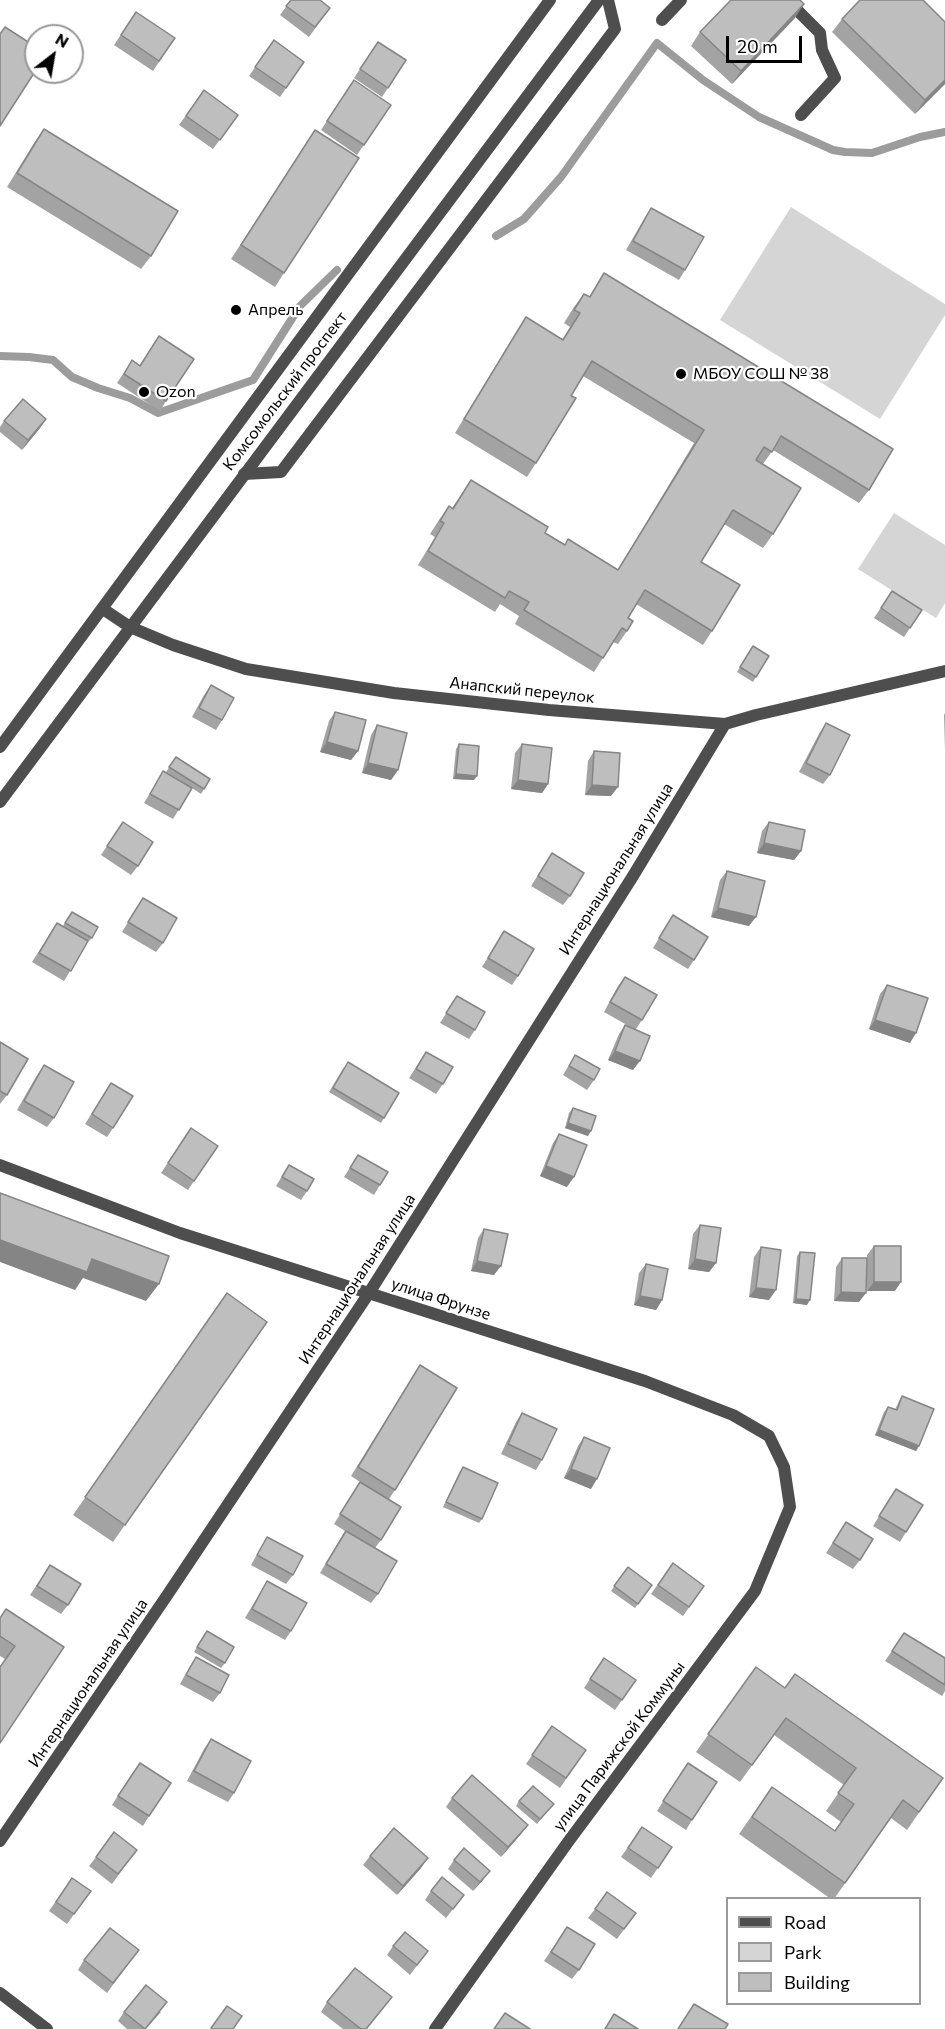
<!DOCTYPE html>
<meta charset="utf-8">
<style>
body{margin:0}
#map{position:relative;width:945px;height:2029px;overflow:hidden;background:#fff;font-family:Commissioner,sans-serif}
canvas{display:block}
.legend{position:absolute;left:726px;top:1897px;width:195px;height:108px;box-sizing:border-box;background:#fff;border:2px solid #999;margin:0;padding:8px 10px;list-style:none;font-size:18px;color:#000}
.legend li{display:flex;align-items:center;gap:12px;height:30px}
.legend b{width:30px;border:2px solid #999}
.north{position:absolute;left:24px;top:24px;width:60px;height:60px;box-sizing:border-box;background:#fff;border:2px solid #999;border-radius:50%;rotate:31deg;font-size:16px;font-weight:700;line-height:24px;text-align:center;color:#000}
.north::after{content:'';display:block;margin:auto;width:21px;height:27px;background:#000;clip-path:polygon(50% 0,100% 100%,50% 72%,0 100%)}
.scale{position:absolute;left:726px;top:36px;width:76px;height:27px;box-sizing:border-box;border:3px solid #000;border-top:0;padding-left:8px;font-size:18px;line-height:21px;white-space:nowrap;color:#000;-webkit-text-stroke:4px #fff;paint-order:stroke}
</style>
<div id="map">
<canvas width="945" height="2029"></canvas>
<ul class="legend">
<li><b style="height:8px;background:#4e4e4e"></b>Road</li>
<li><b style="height:16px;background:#d5d5d5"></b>Park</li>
<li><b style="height:16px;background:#bebebe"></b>Building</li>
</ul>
<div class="north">N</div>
<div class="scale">20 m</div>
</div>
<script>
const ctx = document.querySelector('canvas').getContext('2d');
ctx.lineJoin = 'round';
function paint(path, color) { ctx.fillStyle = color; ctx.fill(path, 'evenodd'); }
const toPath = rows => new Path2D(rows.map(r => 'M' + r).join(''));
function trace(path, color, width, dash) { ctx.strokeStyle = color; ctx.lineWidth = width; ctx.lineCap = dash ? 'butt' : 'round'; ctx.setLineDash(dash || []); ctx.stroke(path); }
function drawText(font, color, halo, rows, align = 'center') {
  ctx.font = font + ' Commissioner,sans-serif'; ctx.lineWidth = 4.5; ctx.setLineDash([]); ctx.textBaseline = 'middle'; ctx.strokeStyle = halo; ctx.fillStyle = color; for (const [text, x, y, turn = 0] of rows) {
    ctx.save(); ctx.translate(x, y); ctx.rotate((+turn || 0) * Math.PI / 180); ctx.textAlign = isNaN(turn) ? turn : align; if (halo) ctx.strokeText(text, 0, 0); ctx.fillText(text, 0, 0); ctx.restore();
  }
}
paint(toPath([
 [791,207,945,304,945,315,880,419,720,320],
 [894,513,945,545,945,603,936,618,858,569]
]), '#d5d5d5');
trace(toPath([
 [496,236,524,219,561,177,657,43,703,80,759,117,833,150,845,152,872,153,920,137,945,132],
 [0,356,29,357,53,360,72,377,98,388,130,398,158,413,253,380,300,306,337,270]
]), '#9c9c9c', 8);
trace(toPath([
 [787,0,820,33,822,50,835,78,801,115],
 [662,20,681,0],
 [244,474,281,472,615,29,608,0]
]), '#4e4e4e', 12);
trace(toPath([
 [103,609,130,627,173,645,246,669,394,693,549,710,725,724,756,715,945,671],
 [0,747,550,0],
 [0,802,599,0],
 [0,1165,180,1233,645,1381,733,1415,769,1436,784,1467,790,1507,755,1591,568,1842,435,2029],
 [0,1841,168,1594,369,1293,633,876,725,724],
 [0,1993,47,2029]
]), '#4e4e4e', 12);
paint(toPath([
 [291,0,330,8,309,37,280,15],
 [136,12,175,38,153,71,114,45],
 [795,18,732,84,691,46,700,32],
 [842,19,945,22,945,84,915,114,832,32],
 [274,40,304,62,280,97,249,76],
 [378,42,406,60,382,97,354,78],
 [354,80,391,105,357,155,321,130],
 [204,90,238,115,213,149,179,125],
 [44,129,151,256,141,269,7,187,34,143],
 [315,130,284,273,275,287,231,259],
 [651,208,685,270,679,280,626,250,645,217],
 [604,273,869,490,859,503,773,450,763,464,773,534,763,548,724,524,701,562,712,631,703,645,636,604,628,618,627,631,618,644,613,642,594,672,515,624,519,616,500,604,495,612,418,565,435,537,430,534,439,520,449,506,452,508,471,480,545,533,564,544,618,570,694,443,583,376,571,396,536,463,527,477,455,433,517,331,526,317,562,340,570,327,564,323,574,307,584,294,589,297],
 [159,336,166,401,160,411,117,383,132,360,140,365],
 [46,419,40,428,22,450,0,432,0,427,4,421],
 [892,591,922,610,904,637,874,618],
 [753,646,769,656,753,682,737,672],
 [211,685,222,720,216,730,192,717,204,695],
 [335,712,358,751,351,760,320,752,329,721],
 [945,713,945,750,944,715],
 [826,723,830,775,823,784,799,772,820,732],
 [377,725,398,770,391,780,362,773,371,735],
 [459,744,474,780,453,779,456,749],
 [522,744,548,784,542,793,511,789,515,753],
 [594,751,611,796,585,795,588,761],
 [176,757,210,779,201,794,192,788,173,819,144,803,163,771,189,786,166,772],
 [123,822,138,866,131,875,101,855],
 [769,822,801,851,794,860,757,853,762,831],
 [552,853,570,896,563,905,531,886],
 [727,871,749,926,711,917,720,880],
 [143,898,163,943,156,952,122,932],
 [72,912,92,938,88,942,64,981,32,962,57,923,63,926],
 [673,915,694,960,688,969,653,948],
 [504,931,518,976,512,985,482,967],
 [625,977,642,1020,636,1029,633,1070,608,1060,619,1034,625,1025,634,1029,604,1012,618,986],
 [887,985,910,1043,869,1029,880,994],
 [457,996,475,1030,469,1039,440,1023],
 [0,1042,7,1095,0,1104],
 [426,1052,443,1084,436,1094,409,1078],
 [575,1055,594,1080,587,1090,563,1075],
 [44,1065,54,1118,47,1127,17,1110,37,1075],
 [344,1067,384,1118,381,1123,329,1092],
 [111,1083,113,1128,107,1137,85,1124],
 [573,1108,588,1136,565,1128,569,1113],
 [191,1128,218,1146,188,1190,161,1173],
 [559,1134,567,1187,540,1176,553,1143],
 [358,1155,380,1185,374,1195,344,1177],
 [289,1165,307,1191,301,1200,276,1186],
 [700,1225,716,1263,709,1272,688,1269,693,1234],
 [484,1229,494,1275,471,1271,478,1238],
 [874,1246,895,1291,867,1291,867,1255],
 [761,1247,769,1300,749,1297,754,1257],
 [800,1252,807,1305,793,1303,797,1256],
 [842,1258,859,1302,834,1301,836,1267],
 [646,1264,662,1300,656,1310,634,1305,639,1273],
 [227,1293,267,1322,113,1542,73,1515],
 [420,1365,395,1490,389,1499,381,1540,375,1548,378,1594,371,1603,320,1573,345,1531,334,1524,360,1482,351,1476],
 [902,1396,919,1446,916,1451,875,1435,884,1412,888,1407,895,1410,899,1401],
 [522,1413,542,1460,536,1470,501,1454,516,1422],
 [584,1437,591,1489,564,1478,578,1446],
 [463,1467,482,1519,479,1523,443,1507,460,1471],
 [896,1489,906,1532,900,1542,873,1526],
 [846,1522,860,1560,853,1569,826,1553],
 [267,1537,293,1575,286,1584,251,1565],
 [673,1563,704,1586,683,1616,651,1594],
 [50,1565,68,1605,61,1614,30,1595],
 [628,1567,652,1585,635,1608,611,1591],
 [267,1581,291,1631,285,1640,245,1618,261,1591],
 [0,1618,64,1647,5,1659,0,1656],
 [904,1633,945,1658,945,1691,942,1696,885,1661],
 [204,1635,225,1663,221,1668,194,1652],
 [196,1657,220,1693,213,1702,180,1684,190,1666],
 [604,1658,636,1680,615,1710,584,1688],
 [756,1667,785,1688,943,1778,907,1830,891,1818,834,1899,831,1899,739,1834,772,1787,835,1831,841,1822,826,1811,844,1785,774,1735,740,1782,696,1752],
 [552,1726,586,1750,560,1788,526,1764],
 [211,1739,234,1793,228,1802,187,1781,204,1749],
 [133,1772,149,1816,143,1826,112,1805],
 [681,1773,692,1820,686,1830,657,1811],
 [452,1798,528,1825,521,1834,501,1857,446,1807],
 [519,1801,554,1804,537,1824,516,1806],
 [642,1827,672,1847,651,1878,621,1857],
 [370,1856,421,1868,397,1895,363,1865],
 [96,1857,130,1859,112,1884,89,1866],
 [454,1860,483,1880,473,1891,448,1869],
 [72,1878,91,1891,67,1924,49,1911],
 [431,1891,464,1895,446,1918,425,1900],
 [595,1909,636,1913,617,1939,588,1918],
 [567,1927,579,1970,572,1979,544,1961],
 [393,1946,428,1951,410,1975,387,1955],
 [132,1959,107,1993,78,1970,84,1960],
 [392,1997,367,2029,343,2029,321,2012,327,2002],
 [124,2012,161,2012,146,2029,127,2029,118,2021]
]), '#a3a3a3');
paint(toPath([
 [804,4,795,18,732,84,741,71],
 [945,80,945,84,915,114,925,100],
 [46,419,40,428,22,450,28,440],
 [327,742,358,751,351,760,320,752],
 [368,763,398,770,391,780,362,773],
 [456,774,477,776,474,780,453,779],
 [518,780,548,784,542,793,511,789],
 [592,785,618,787,611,796,585,795],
 [764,843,801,851,794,860,757,853],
 [718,908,756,917,749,926,711,917],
 [875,1020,916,1033,910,1043,869,1029],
 [615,1051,640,1061,633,1070,608,1060],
 [568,1123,591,1131,588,1136,565,1128],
 [546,1166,574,1177,567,1187,540,1176],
 [0,1240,92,1259,159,1284,146,1301,83,1278,75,1290,0,1262],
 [695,1259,716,1263,709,1272,688,1269],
 [477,1261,501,1266,494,1275,471,1271],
 [874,1282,901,1282,895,1291,867,1291],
 [756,1288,776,1290,769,1300,749,1297],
 [841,1292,866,1293,859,1302,834,1301],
 [640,1296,662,1300,656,1310,634,1305],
 [796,1299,810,1300,807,1305,793,1303],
 [879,1430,919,1446,916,1451,875,1435],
 [571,1469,597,1479,591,1489,564,1478],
 [528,1825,521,1834,501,1857,508,1847],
 [428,1858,421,1868,397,1895,403,1886],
 [490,1871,483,1880,473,1891,480,1882]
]), '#858585');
const building = toPath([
 [291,0,320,0,330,8,315,27,286,6,291,0],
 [731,0,800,0,804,4,741,71,700,32,731,0],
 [860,0,923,0,945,22,945,80,925,100,842,19,860,0],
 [136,12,175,38,159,61,121,35,136,12],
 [5,27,36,47,36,70,0,126,0,34,5,27],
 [274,40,304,62,286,88,255,67,274,40],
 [378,42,406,60,388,88,360,69,378,42],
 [354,80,391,105,364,145,327,121,354,80],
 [204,90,238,115,220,140,186,116,204,90],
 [44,129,178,211,151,256,17,173,44,129],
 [315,130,359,158,284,273,241,245,315,130],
 [651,208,704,237,685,270,633,241,651,208],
 [604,273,893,449,869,490,781,436,772,452,764,447,756,460,801,488,773,534,733,510,701,562,740,585,712,631,645,590,628,618,633,621,627,631,622,628,603,658,524,610,529,602,509,591,505,598,428,551,444,523,440,521,449,506,453,509,471,480,548,527,545,533,565,545,568,539,618,570,704,430,592,361,571,396,576,398,536,463,464,419,526,317,563,340,580,313,574,310,584,294,590,297,604,273],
 [159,336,194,359,166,401,124,374,132,360,140,366,159,336],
 [23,399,46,419,28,440,4,421,23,399],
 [892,591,922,610,910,628,881,608,892,591],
 [753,646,769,656,756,677,740,667,753,646],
 [211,685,234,698,222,720,199,708,211,685],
 [335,712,366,720,358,751,327,742,335,712],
 [826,723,850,735,830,775,806,763,826,723],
 [377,725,407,733,398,770,368,763,377,725],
 [459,744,479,746,477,776,456,774,459,744],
 [522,744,552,748,548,784,518,780,522,744],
 [594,751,620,753,618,787,592,785,594,751],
 [176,757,210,779,204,789,169,767,176,757],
 [163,771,192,788,179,810,150,794,163,771],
 [123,822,153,842,138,866,107,846,123,822],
 [769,822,805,830,801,851,764,843,769,822],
 [552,853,584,873,570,896,538,876,552,853],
 [727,871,765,881,756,917,718,908,727,871],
 [143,898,177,918,163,943,128,922,143,898],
 [72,912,98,927,92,938,65,923,72,912],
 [673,915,708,937,694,960,659,938,673,915],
 [57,923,88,941,71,971,39,953,57,923],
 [504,931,534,949,518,976,488,958,504,931],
 [625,977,657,995,642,1020,610,1002,625,977],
 [887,985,928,998,916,1033,875,1020,887,985],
 [457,996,485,1012,475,1030,446,1013,457,996],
 [625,1025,650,1036,640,1061,615,1051,625,1025],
 [0,1042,28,1059,7,1095,0,1091,0,1042],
 [426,1052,453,1067,443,1084,416,1069,426,1052],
 [575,1055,600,1069,594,1080,569,1066,575,1055],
 [348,1062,399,1093,384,1118,333,1088,348,1062],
 [44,1065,74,1082,54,1118,24,1101,44,1065],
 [111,1083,133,1096,113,1128,92,1114,111,1083],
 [573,1108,596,1116,591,1131,568,1123,573,1108],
 [191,1128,218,1146,194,1181,168,1163,191,1128],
 [559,1134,587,1145,574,1177,546,1166,559,1134],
 [358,1155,388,1172,380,1185,350,1168,358,1155],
 [289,1165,314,1179,307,1191,282,1177,289,1165],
 [0,1193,169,1256,159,1284,92,1259,87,1272,0,1240,0,1193],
 [700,1225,721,1228,716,1263,695,1259,700,1225],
 [484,1229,508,1234,501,1266,477,1261,484,1229],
 [874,1246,901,1246,901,1282,874,1282,874,1246],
 [761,1247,781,1250,776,1290,756,1288,761,1247],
 [800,1252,815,1253,810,1300,796,1299,800,1252],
 [842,1258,867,1258,866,1293,841,1292,842,1258],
 [646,1264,668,1269,662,1300,640,1296,646,1264],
 [227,1293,267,1322,125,1525,85,1497,227,1293],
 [420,1365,457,1388,395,1490,358,1467,420,1365],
 [902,1396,934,1409,919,1446,879,1430,888,1407,897,1410,902,1396],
 [522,1413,557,1429,542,1460,508,1444,522,1413],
 [584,1437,610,1448,597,1479,571,1469,584,1437],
 [463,1467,498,1483,482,1519,446,1502,463,1467],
 [360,1482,401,1507,381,1540,340,1514,360,1482],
 [896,1489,923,1505,906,1532,879,1516,896,1489],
 [846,1522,873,1539,860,1560,833,1543,846,1522],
 [346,1531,397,1561,378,1594,326,1564,346,1531],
 [267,1537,303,1556,293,1575,257,1555,267,1537],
 [673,1563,704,1586,689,1607,658,1585,673,1563],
 [50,1565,81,1584,68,1605,37,1586,50,1565],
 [628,1567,652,1585,638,1604,614,1586,628,1567],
 [267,1581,307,1603,291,1631,252,1609,267,1581],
 [6,1609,64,1647,0,1743,0,1667,15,1646,0,1636,0,1618,6,1609],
 [207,1631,234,1647,225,1663,197,1647,207,1631],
 [904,1633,945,1658,945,1685,892,1651,904,1633],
 [196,1657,229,1675,220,1693,186,1675,196,1657],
 [604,1658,636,1680,622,1700,590,1679,604,1658],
 [756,1667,785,1688,795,1674,943,1778,919,1812,903,1800,845,1883,752,1817,772,1787,835,1831,854,1804,838,1793,856,1768,786,1718,752,1765,708,1734,756,1667],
 [552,1726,586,1750,566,1778,532,1755,552,1726],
 [211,1739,251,1761,234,1793,194,1771,211,1739],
 [140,1763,171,1783,149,1816,118,1796,140,1763],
 [688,1763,717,1782,692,1820,663,1801,688,1763],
 [472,1775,528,1825,508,1847,452,1798,472,1775],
 [533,1786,554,1804,540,1819,519,1801,533,1786],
 [642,1827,672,1847,658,1868,628,1848,642,1827],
 [394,1828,428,1858,403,1886,370,1856,394,1828],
 [114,1832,137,1850,118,1874,96,1857,114,1832],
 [464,1848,490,1871,480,1882,454,1860,464,1848],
 [442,1877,464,1895,453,1909,431,1891,442,1877],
 [72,1878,91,1891,74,1914,56,1902,72,1878],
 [607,1892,636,1913,624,1929,595,1909,607,1892],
 [567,1927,595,1944,579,1970,551,1952,567,1927],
 [110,1928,139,1950,113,1983,84,1960,110,1928],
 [405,1932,428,1951,417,1965,393,1946,405,1932],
 [355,1968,392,1997,366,2029,361,2029,327,2002,355,1968],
 [146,1985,167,2002,145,2029,124,2012,146,1985],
 [694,2004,728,2024,725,2029,678,2029,694,2004],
 [227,2006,242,2016,233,2029,212,2029,211,2028,227,2006],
 [505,2013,530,2029,494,2029,505,2013],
 [614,2014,638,2029,605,2029,614,2014]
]);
paint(building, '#bebebe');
trace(building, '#858585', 1.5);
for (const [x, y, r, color] of [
 [236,310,6,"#000"],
 [681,374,6,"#000"],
 [144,392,6,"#000"]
]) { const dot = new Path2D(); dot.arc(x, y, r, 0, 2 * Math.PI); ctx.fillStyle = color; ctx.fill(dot); trace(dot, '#fff', 2); }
drawText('16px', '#000', '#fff', [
 ["Апрель",248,310],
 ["МБОУ СОШ № 38",693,374],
 ["Ozon",156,392]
], 'left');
drawText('16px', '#000', '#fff', [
 ["Комсомольский проспект",285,391,-53],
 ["Анапский переулок",522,690,6],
 ["Интернациональная улица",616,869,-58],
 ["Интернациональная улица",357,1279,-57],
 ["улица Фрунзе",441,1299,18],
 ["Интернациональная улица",88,1683,-56],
 ["улица Парижской Коммуны",619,1746,-53]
]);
</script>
